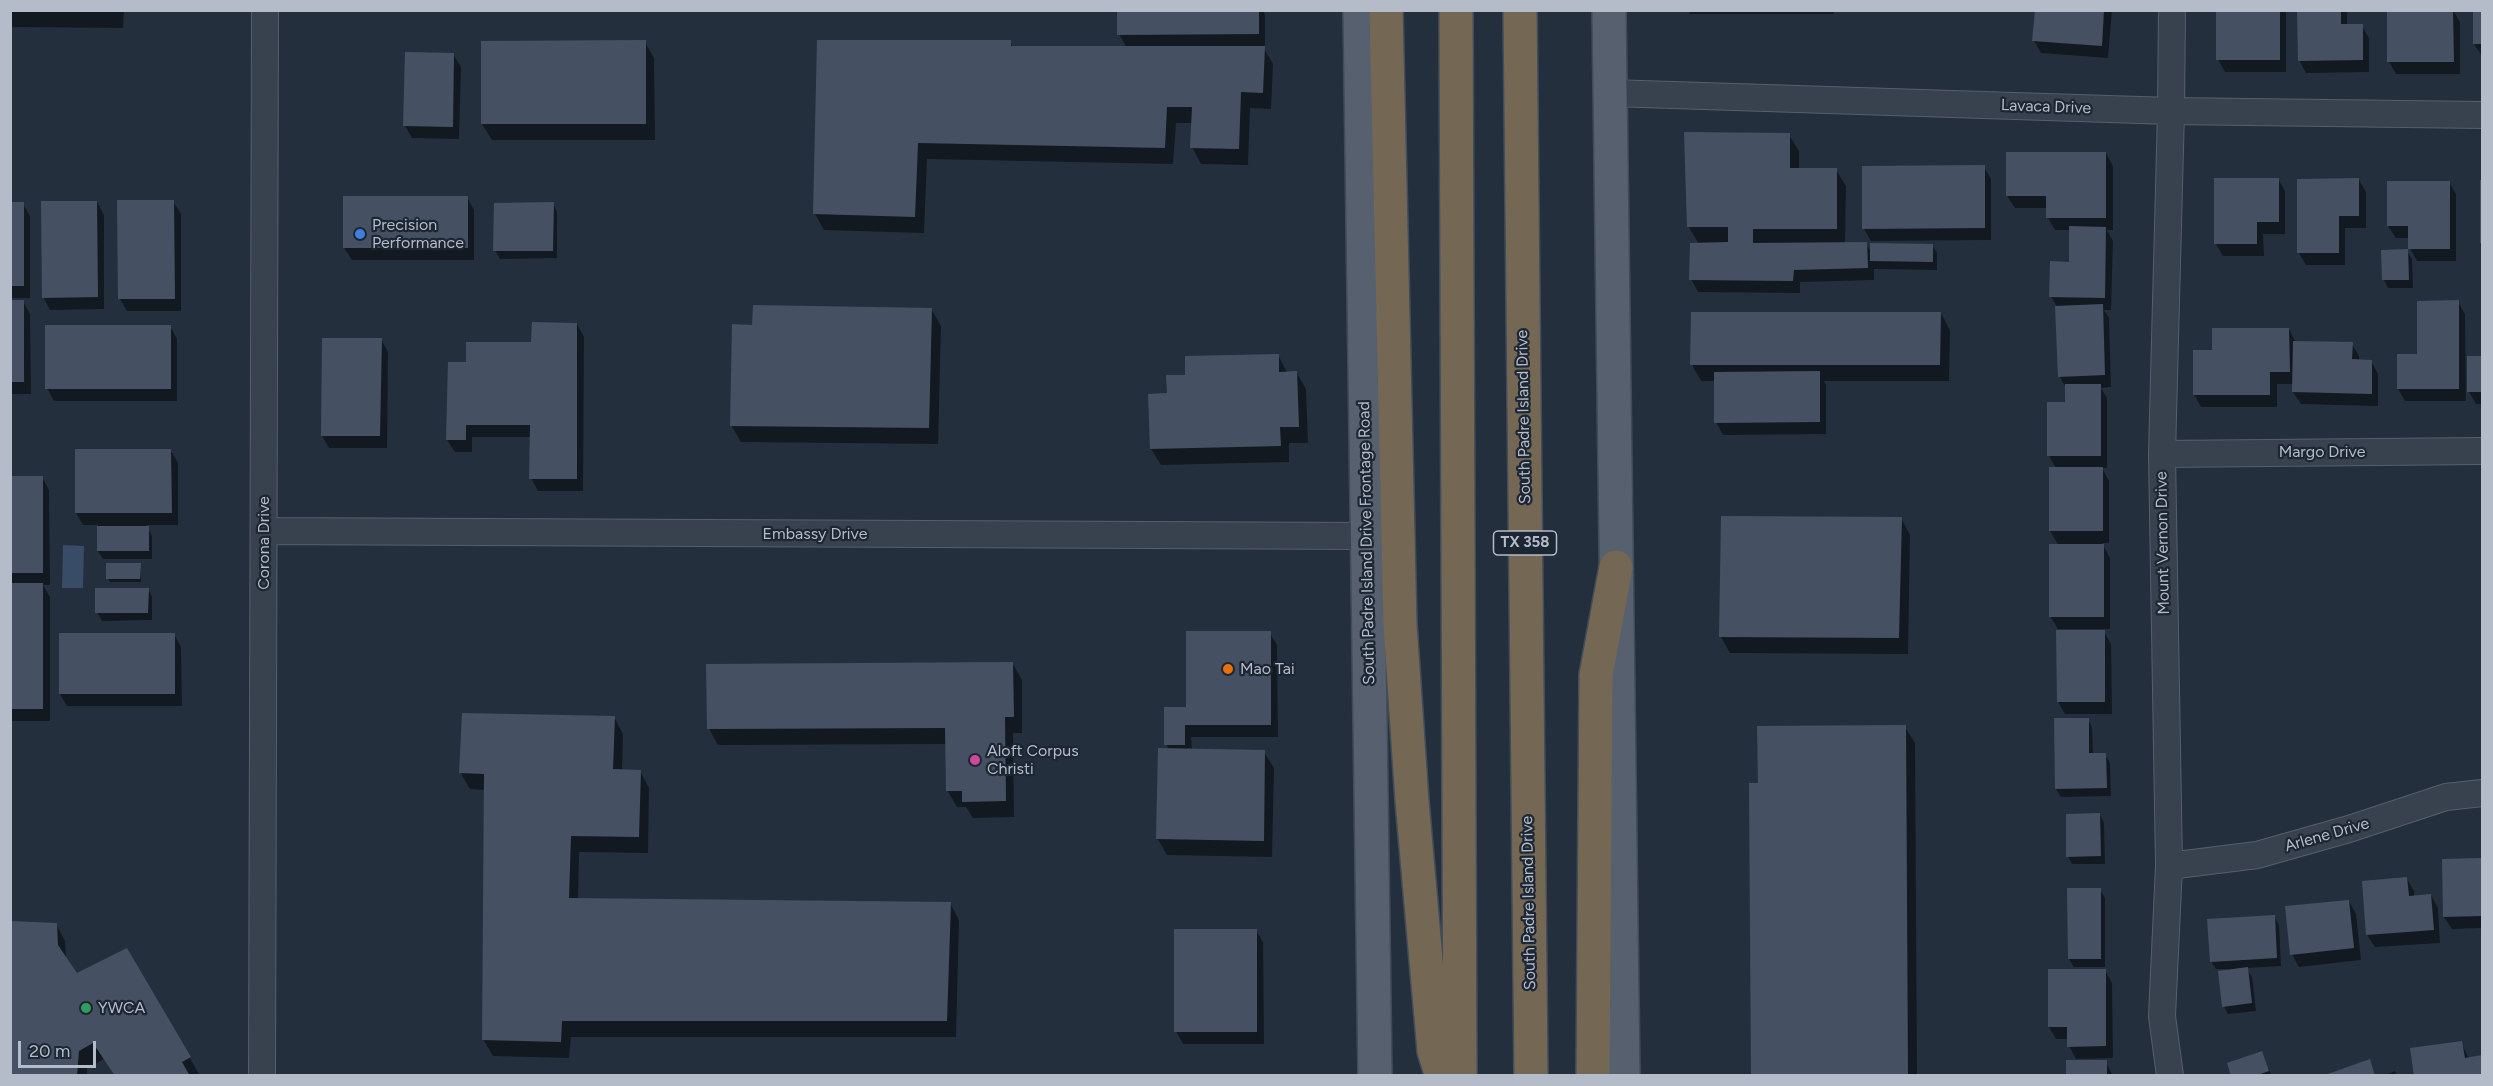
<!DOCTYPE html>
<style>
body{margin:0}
#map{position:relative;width:2493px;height:1086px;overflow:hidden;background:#242f3e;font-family:Figtree,sans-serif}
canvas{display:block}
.frame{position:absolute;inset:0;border:12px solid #b4bcc9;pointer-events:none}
.scale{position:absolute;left:18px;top:1041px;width:78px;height:27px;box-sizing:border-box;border:3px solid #b4bcc9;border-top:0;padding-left:8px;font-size:18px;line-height:21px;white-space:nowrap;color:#b4bcc9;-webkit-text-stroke:4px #1d2633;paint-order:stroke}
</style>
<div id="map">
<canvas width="2493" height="1086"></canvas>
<div class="frame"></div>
<div class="scale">20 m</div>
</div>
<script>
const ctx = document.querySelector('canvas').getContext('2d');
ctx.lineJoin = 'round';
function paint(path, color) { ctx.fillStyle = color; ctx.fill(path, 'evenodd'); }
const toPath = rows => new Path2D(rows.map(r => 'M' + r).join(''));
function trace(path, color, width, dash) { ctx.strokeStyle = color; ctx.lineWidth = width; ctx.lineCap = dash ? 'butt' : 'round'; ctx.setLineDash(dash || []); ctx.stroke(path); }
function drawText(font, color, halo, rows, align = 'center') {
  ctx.font = font + ' Figtree,sans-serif'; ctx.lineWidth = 4.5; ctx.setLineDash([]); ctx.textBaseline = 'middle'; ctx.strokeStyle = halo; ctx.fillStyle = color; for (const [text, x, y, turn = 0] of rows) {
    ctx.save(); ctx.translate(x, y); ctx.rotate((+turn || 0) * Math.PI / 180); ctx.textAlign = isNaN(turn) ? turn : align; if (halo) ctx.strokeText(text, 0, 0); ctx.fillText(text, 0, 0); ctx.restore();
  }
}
paint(toPath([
 [63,545,84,546,83,588,62,588]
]), '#394c67');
paint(toPath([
 [10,10,124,10,123,28,10,27],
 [1119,10,1263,10,1265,15,1265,46,1263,47,1273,64,1271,109,1250,108,1248,165,1201,164,1192,147,1193,123,1176,123,1173,164,927,159,924,233,824,230,815,214,1010,42,1013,47,1126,47,1119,34],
 [1688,10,1834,10,1834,14,1690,14],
 [2036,10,2112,10,2108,58,2041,53,2034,41],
 [2218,10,2286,10,2286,72,2225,72,2218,59],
 [2299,10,2347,10,2347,26,2362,26,2369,38,2369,72,2306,73,2299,60],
 [2453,10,2460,22,2460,74,2396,74,2389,62],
 [2474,10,2482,10,2482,56,2474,44],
 [645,42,654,58,655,140,492,140,482,124],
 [453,54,461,67,459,139,412,138,405,126],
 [1789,135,1799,151,1799,170,1836,170,1846,186,1845,244,1866,244,1871,252,1932,245,1937,253,1937,270,1874,269,1874,280,1800,282,1800,293,1698,292,1691,279,1699,244,1688,226],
 [2106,153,2113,166,2113,230,2107,230,2113,241,2111,310,2104,310,2109,318,2111,387,2101,388,2107,398,2107,468,2102,468,2109,481,2109,543,2102,543,2110,558,2110,629,2058,629,2050,616,2059,546,2050,531,2056,468,2049,456,2066,403,2066,388,2060,377,2057,307,2051,296,2070,263,2071,230,2055,230,2048,218,2048,208,2015,208,2007,196],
 [1984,167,1991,179,1991,240,1871,241,1864,229],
 [2216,179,2278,179,2285,191,2285,234,2263,234,2264,256,2223,256,2216,244],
 [2359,180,2366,192,2366,228,2345,228,2345,265,2306,265,2299,253],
 [2449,182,2456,194,2456,261,2417,261,2410,248,2410,238,2396,238,2388,226],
 [2481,182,2482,182,2482,245,2481,242],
 [467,197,474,210,474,260,352,260,344,248],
 [173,201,181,214,181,311,127,311,120,299],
 [97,202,104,215,104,309,50,310,43,297],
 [10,204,23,204,30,216,30,298,10,298],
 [553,204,557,212,557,258,500,259,495,250],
 [2407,251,2412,259,2413,288,2388,288,2384,280],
 [10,301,23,301,30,314,31,394,10,394],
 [2458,302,2465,314,2466,401,2405,401,2398,389,2419,355],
 [932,310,941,326,938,444,741,442,731,425,753,326],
 [1941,313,1950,330,1949,381,1824,381,1826,385,1826,434,1723,435,1716,422,1716,381,1701,381,1692,365],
 [577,324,584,337,583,491,538,491,531,478,532,437,472,437,472,452,455,452,447,440,467,363,532,343],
 [170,326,177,339,177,401,54,401,47,388],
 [2289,329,2296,343,2352,344,2359,356,2359,361,2371,361,2378,374,2378,406,2301,404,2293,392,2294,384,2277,384,2277,407,2201,407,2194,394,2213,352],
 [381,339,388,352,387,448,329,448,322,436],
 [1278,355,1287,372,1297,373,1306,389,1308,443,1289,443,1289,462,1161,465,1151,449,1150,396,1169,395,1187,376],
 [2469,357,2482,357,2482,404,2476,404,2469,392],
 [171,451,178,463,178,525,146,525,152,536,152,559,103,559,98,551,98,525,83,525,76,513],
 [10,477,42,477,49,490,50,585,43,585,50,597,50,721,10,721],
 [1901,518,1910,535,1908,654,1730,653,1721,637],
 [140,564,141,582,110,582,108,578],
 [148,589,152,597,152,620,102,621,97,612],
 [2058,632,2104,632,2111,644,2112,714,2065,714,2058,702],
 [1270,633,1277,645,1278,737,1191,737,1192,750,1264,752,1274,768,1272,857,1167,855,1157,838,1169,749,1166,744],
 [174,634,181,647,182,706,67,706,60,694],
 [1013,664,1022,680,1022,733,1013,733,1014,817,973,818,966,807,957,807,947,790,947,744,718,745,709,729],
 [614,717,623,734,622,771,640,771,649,788,648,853,579,852,578,900,950,903,959,920,956,1037,571,1037,569,1058,493,1056,483,1039,486,790,470,789,460,772],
 [2088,719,2092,728,2093,755,2105,754,2110,763,2111,796,2061,797,2056,789],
 [1905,727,1915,743,1917,1076,1753,1076,1759,784],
 [2100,815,2104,823,2105,864,2072,864,2068,856],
 [2482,859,2482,928,2452,929,2444,917,2443,860],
 [2407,879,2414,891,2414,897,2431,895,2438,908,2440,943,2375,947,2367,935],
 [2100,890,2105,898,2105,967,2074,967,2069,959],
 [2349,901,2356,914,2361,960,2299,967,2292,954],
 [2274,916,2279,925,2281,966,2246,968,2252,977,2256,1011,2228,1014,2224,1006,2228,969,2216,969,2211,961],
 [56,924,65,941,66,960,76,975,127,950,199,1074,115,1076,104,1059,87,1068,87,1076,10,1076],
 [1256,930,1263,942,1264,1044,1183,1044,1176,1031],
 [2105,970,2112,983,2113,1058,2076,1059,2069,1046,2069,1039,2056,1039,2049,1027],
 [2461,1042,2469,1059,2481,1057,2482,1076,2416,1076],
 [2261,1053,2272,1076,2232,1076],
 [2106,1062,2113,1076,2067,1076],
 [2395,1071,2397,1076,2383,1076]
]), '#0007');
paint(toPath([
 [1117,10,1259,10,1259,34,1117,35],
 [2035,10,2104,10,2102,46,2032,41],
 [2216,10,2280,10,2280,60,2216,60],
 [2297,10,2341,10,2341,24,2363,24,2363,60,2298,61],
 [2387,10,2453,10,2454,62,2387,62],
 [2473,10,2482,10,2482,44,2473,44],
 [646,40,646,124,481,124,481,41],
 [817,40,1011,40,1011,46,1265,46,1263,93,1241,92,1239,149,1190,148,1192,107,1167,107,1165,148,918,143,915,217,813,214],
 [405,52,454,53,453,127,403,126],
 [1684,132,1790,133,1790,168,1837,168,1837,229,1753,229,1753,243,1867,242,1868,268,1794,270,1793,281,1689,280,1690,243,1728,242,1728,227,1687,227],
 [2006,152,2106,152,2106,218,2046,218,2046,196,2006,196],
 [1985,165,1985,228,1862,229,1862,166],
 [2214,178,2279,178,2279,222,2257,222,2257,244,2214,244],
 [2359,178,2359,216,2339,216,2339,253,2297,253,2297,179],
 [2480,180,2482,180,2482,243,2480,243],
 [2387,181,2450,181,2450,249,2408,249,2408,226,2387,226],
 [343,196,468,196,468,248,343,248],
 [117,200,174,200,175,299,118,299],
 [41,201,97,201,98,297,42,298],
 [10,202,24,202,24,286,10,286],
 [554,202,553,251,493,251,494,203],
 [2069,226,2106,227,2105,298,2049,297,2050,261,2069,262],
 [1870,243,1933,244,1933,262,1870,261],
 [2408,249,2409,280,2382,280,2381,250],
 [10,300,24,300,24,382,10,382],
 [2459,300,2459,389,2397,389,2397,354,2417,354,2417,301],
 [2103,304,2105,375,2058,377,2055,306],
 [753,305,932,308,929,428,730,426,732,324,752,325],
 [1691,312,1941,312,1940,365,1690,365],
 [532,322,577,323,577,479,529,479,530,425,466,425,466,440,446,440,448,362,466,362,466,342,531,342],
 [45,325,171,325,171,389,45,389],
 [2212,328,2289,328,2290,372,2270,372,2270,395,2193,395,2193,350,2212,350],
 [322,338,382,338,380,436,321,436],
 [2293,341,2353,342,2352,359,2372,360,2372,394,2292,392],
 [1279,354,1279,372,1297,371,1299,427,1280,427,1281,446,1150,449,1148,394,1167,393,1166,375,1185,375,1185,356],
 [2467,356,2482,356,2482,392,2467,392],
 [1820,371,1820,422,1714,423,1714,372],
 [2065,384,2101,384,2101,456,2047,456,2047,402,2065,402],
 [75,449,171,449,172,513,75,513],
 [2049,467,2103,467,2103,531,2049,531],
 [10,476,43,476,43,573,10,573],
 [1721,516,1902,517,1899,638,1719,637],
 [97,526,149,526,149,551,97,551],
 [2049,544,2104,544,2104,617,2049,617],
 [106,563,141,563,140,579,106,579],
 [10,583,43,583,43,709,10,709],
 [95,588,149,588,148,613,95,613],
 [2056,630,2105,630,2105,702,2057,702],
 [1186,631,1271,631,1271,725,1185,725,1185,745,1164,745,1164,707,1186,707],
 [59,633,175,633,175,694,59,694],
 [1013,662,1014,717,1005,717,1006,801,962,802,962,791,946,791,945,728,707,729,706,664],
 [462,713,615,716,613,769,641,770,639,837,571,836,569,898,951,902,947,1021,562,1021,561,1042,482,1040,484,774,459,773],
 [2054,718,2089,718,2089,753,2106,753,2107,788,2055,789],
 [1906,725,1908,1076,1751,1076,1749,783,1758,783,1757,726],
 [1158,748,1265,750,1264,841,1156,839],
 [2100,813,2101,856,2066,857,2066,814],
 [2482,858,2482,916,2443,917,2442,859],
 [2407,877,2409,896,2431,894,2434,930,2366,935,2362,881],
 [2067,888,2101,888,2101,959,2068,959],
 [2349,900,2354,948,2290,955,2285,906],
 [2275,915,2277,958,2210,962,2207,919],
 [10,921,57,923,58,945,77,973,127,948,191,1057,182,1062,190,1076,115,1076,93,1043,79,1051,77,1076,10,1076],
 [1174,929,1257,929,1257,1032,1174,1032],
 [2248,967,2252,1003,2222,1007,2218,971],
 [2048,969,2106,969,2106,1046,2067,1047,2067,1027,2048,1027],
 [2462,1041,2465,1058,2482,1055,2482,1076,2414,1076,2410,1048],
 [2262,1051,2269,1071,2255,1076,2231,1076,2227,1063],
 [2370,1059,2375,1076,2325,1076,2325,1075],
 [2066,1060,2107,1060,2107,1076,2066,1076]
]), '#455162');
const minor = toPath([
 [1610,93,2171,111,2482,115],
 [2162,454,2482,451],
 [264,531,1367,536],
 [2169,866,2257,855,2349,829,2446,797,2482,793],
 [262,1076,265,10],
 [2170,1076,2162,1016,2169,866,2162,454,2171,111,2172,10]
]);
const major = toPath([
 [1360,10,1375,1076],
 [1609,10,1623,1076]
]);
const highway = toPath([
 [1386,10,1400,624,1412,801,1434,1051,1442,1076],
 [1456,10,1460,1076],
 [1520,10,1531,1076],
 [1593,1076,1596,675,1616,567]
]);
trace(minor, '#565f6c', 28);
trace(major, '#414a57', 36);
trace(highway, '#434c59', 36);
trace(minor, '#38414e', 26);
trace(major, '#56606e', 33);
trace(highway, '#746855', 33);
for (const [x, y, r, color] of [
 [360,234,6,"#3f7fe0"],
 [1228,669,6,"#e8710a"],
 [975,760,6,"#d1479c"],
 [86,1008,6,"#2e9e5b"]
]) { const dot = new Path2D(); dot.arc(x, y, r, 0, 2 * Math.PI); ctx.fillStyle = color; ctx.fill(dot); trace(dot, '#1d2633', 2); }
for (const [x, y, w] of [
 [1525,543,63]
]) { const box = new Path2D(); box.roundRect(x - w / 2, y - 12, w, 24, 4.5); ctx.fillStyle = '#1d2633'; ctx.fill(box); trace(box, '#b4bcc9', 1.5); }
drawText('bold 15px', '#b4bcc9', null, [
 ["TX 358",1525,543]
]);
drawText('16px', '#b4bcc9', '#1d2633', [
 ["Lavaca Drive",2046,107,2],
 ["South Padre Island Drive",1524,417,-91],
 ["Margo Drive",2322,452],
 ["Embassy Drive",815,534],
 ["Corona Drive",264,543,-90],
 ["South Padre Island Drive Frontage Road",1367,543,-91],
 ["Mount Vernon Drive",2163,543,-91],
 ["Arlene Drive",2327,835,-16],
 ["South Padre Island Drive",1529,903,-91]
]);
drawText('16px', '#b4bcc9', '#1d2633', [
 ["Precision",372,225],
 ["Performance",372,243],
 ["Mao Tai",1240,669],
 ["Aloft Corpus",987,751],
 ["Christi",987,769],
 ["YWCA",98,1008]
], 'left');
</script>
